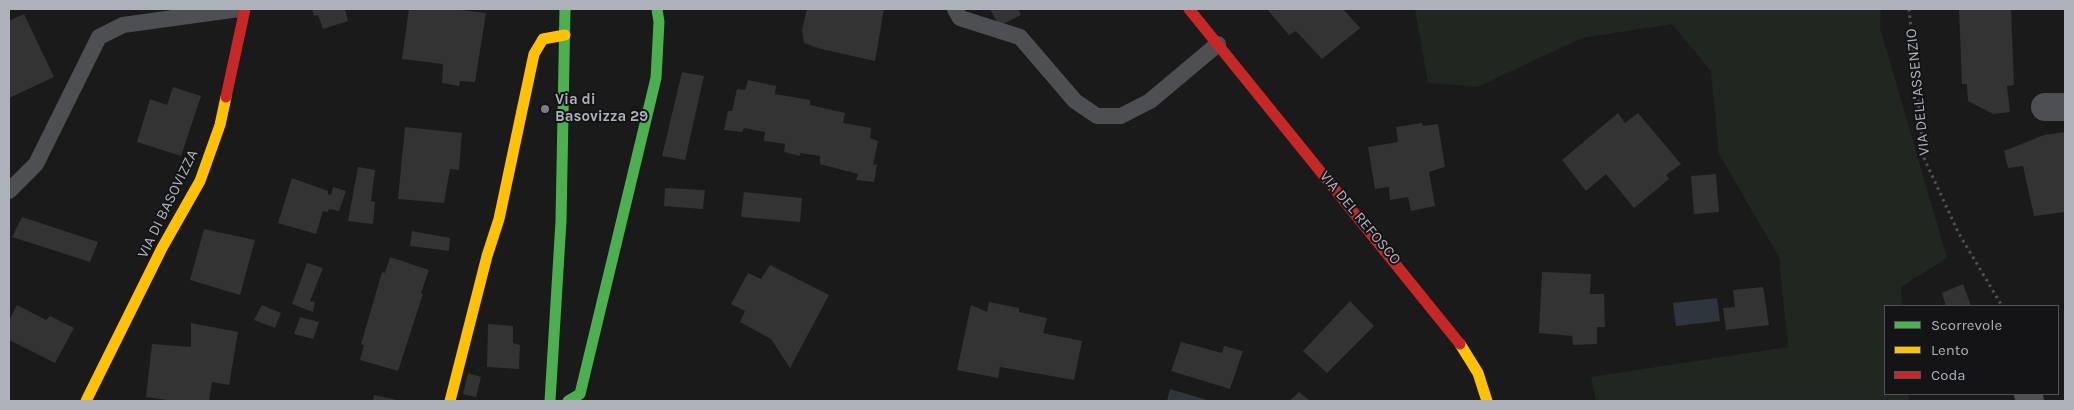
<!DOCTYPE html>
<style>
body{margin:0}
#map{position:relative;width:2074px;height:410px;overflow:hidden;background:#1a1a1a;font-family:Karla,sans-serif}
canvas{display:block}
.frame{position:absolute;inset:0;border:10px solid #acb1ba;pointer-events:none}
.legend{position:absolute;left:1884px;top:305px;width:175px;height:90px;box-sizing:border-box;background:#141417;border:1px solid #515358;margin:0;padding:6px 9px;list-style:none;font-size:15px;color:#acb1ba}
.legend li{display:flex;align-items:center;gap:10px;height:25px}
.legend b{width:25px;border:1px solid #515358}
</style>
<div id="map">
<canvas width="2074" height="410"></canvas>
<div class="frame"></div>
<ul class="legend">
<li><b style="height:6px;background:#4caf50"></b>Scorrevole</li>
<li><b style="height:6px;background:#ffc107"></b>Lento</li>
<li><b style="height:6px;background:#c62828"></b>Coda</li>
</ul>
</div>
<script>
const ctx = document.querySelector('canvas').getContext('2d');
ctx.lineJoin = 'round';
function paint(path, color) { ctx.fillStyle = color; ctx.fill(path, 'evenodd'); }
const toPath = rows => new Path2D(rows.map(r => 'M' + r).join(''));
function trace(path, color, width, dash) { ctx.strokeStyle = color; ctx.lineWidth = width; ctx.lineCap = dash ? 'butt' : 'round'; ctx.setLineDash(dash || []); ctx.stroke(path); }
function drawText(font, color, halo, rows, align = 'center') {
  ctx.font = font + ' Karla,sans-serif'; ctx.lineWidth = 4; ctx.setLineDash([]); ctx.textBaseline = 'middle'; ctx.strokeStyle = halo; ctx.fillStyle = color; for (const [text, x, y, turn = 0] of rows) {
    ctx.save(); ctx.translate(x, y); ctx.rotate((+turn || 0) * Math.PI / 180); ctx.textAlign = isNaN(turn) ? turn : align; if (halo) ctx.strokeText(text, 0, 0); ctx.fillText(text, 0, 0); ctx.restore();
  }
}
paint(toPath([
 [1415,9,1881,9,1880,28,1947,258,1901,287,1902,306,1885,306,1885,394,1908,394,1909,401,1596,401,1591,377,1788,347,1779,257,1719,154,1711,71,1672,24,1582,38,1477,87,1428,83]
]), '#202721');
paint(toPath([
 [1717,298,1720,321,1676,326,1673,303],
 [1170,389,1207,400,1207,401,1167,401]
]), '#2e353c');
paint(toPath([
 [312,9,345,9,348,21,323,29,318,15,314,16],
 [409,9,453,9,486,13,475,82,460,81,459,86,442,83,443,64,402,59],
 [807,9,884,9,875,61,821,49,804,43,802,30],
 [990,9,1018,9,1021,15,999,26],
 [1267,9,1343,9,1360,28,1322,59,1296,31,1289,35],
 [1959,9,2011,9,2014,85,2007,86,2010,112,1993,114,1968,101,1967,84,1962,84],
 [24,14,54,77,9,98,9,21],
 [682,72,704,76,685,160,662,156],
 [748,80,776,86,775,94,810,100,810,105,845,113,843,123,871,128,870,138,878,141,873,165,877,164,874,182,856,180,858,174,820,164,820,156,800,153,800,156,784,152,785,144,764,141,765,132,744,128,742,132,724,130,728,111,732,111,737,89,745,90],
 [173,87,201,96,181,156,137,142,150,99,167,105],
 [1618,113,1625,123,1638,113,1681,164,1666,175,1669,179,1634,208,1606,174,1586,191,1562,160],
 [1422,123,1423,126,1438,124,1445,167,1429,172,1435,206,1411,211,1408,197,1390,200,1389,187,1375,189,1368,147,1398,142,1396,127],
 [405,127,462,133,459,170,450,169,444,203,398,199],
 [2065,132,2065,212,2034,216,2023,166,2008,168,2004,151,2044,135],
 [358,167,375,170,371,201,375,202,373,224,348,221],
 [1716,174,1719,212,1694,214,1691,176],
 [292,178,328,191,328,194,331,195,333,187,346,191,339,211,329,209,328,212,323,211,316,234,278,223],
 [665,188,705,190,703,209,664,206],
 [744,192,802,198,800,222,741,217],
 [22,217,98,242,90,262,12,237],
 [204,229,255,240,240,295,190,280],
 [412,231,450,238,449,251,410,246],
 [390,257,429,270,421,293,423,294,398,371,360,360,364,345,361,344,382,272,385,273],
 [307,263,323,268,310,301,315,302,313,312,292,304],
 [770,265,829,295,790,368,771,339,740,322,745,311,731,304,748,273,761,279],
 [1542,272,1591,274,1590,294,1604,294,1605,327,1597,327,1597,344,1573,345,1572,336,1539,333],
 [1963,284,1971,306,1946,306,1942,293],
 [1763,287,1769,325,1726,330,1723,308,1735,307,1733,290],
 [1350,301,1374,326,1327,373,1303,351],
 [989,302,1019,308,1019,312,1047,318,1043,333,1082,341,1074,380,1000,367,998,378,957,370,971,305,987,312],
 [17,305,46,320,50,316,74,328,55,363,9,340,9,320],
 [262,305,281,313,275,328,254,320],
 [300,317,319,322,313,339,294,334],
 [191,323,238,332,229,385,212,382,209,401,174,401,146,397,152,344,191,347],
 [488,324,513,326,513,343,520,345,519,369,487,367],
 [1181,342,1222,353,1224,346,1243,351,1230,389,1171,371],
 [468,373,481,377,476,397,463,394],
 [1299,392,1309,400,1308,401,1289,401],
 [374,395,397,400,397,401,373,401]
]), '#333334');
trace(toPath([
 [1909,9,1924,158,1958,232,2002,306]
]), '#505154', 3, [2.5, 4]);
trace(toPath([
 [955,9,960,18,1020,37,1075,101,1097,116,1121,116,1150,101,1218,44],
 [9,191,36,164,99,37,123,25,239,9]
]), '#4e4f53', 16);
trace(toPath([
 [2045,107,2065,107],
 [2028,394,2030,401]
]), '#4e4f53', 28);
trace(toPath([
 [550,401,561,221,565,9],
 [568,401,580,394,656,78,659,22,657,9]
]), '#4caf50', 11);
trace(toPath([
 [1460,344,1478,373,1487,401],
 [86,401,162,248,200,181,220,125,226,97],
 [450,401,487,256,499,219,534,54,543,39,565,35]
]), '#ffc107', 11);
trace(toPath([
 [1189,9,1460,344],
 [226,97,245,9]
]), '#c62828', 11);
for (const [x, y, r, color] of [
 [545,109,5,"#797c82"]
]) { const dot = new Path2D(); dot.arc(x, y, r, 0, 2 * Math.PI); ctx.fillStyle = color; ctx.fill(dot); trace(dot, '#141417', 2); }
drawText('15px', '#acb1ba', '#141417', [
 ["VIA DELL'ASSENZIO",1918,92,-96],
 ["VIA DI BASOVIZZA",168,204,-64],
 ["VIA DEL REFOSCO",1360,218,50]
]);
drawText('bold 15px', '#acb1ba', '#141417', [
 ["Via di",555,100],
 ["Basovizza 29",555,117]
], 'left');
</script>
